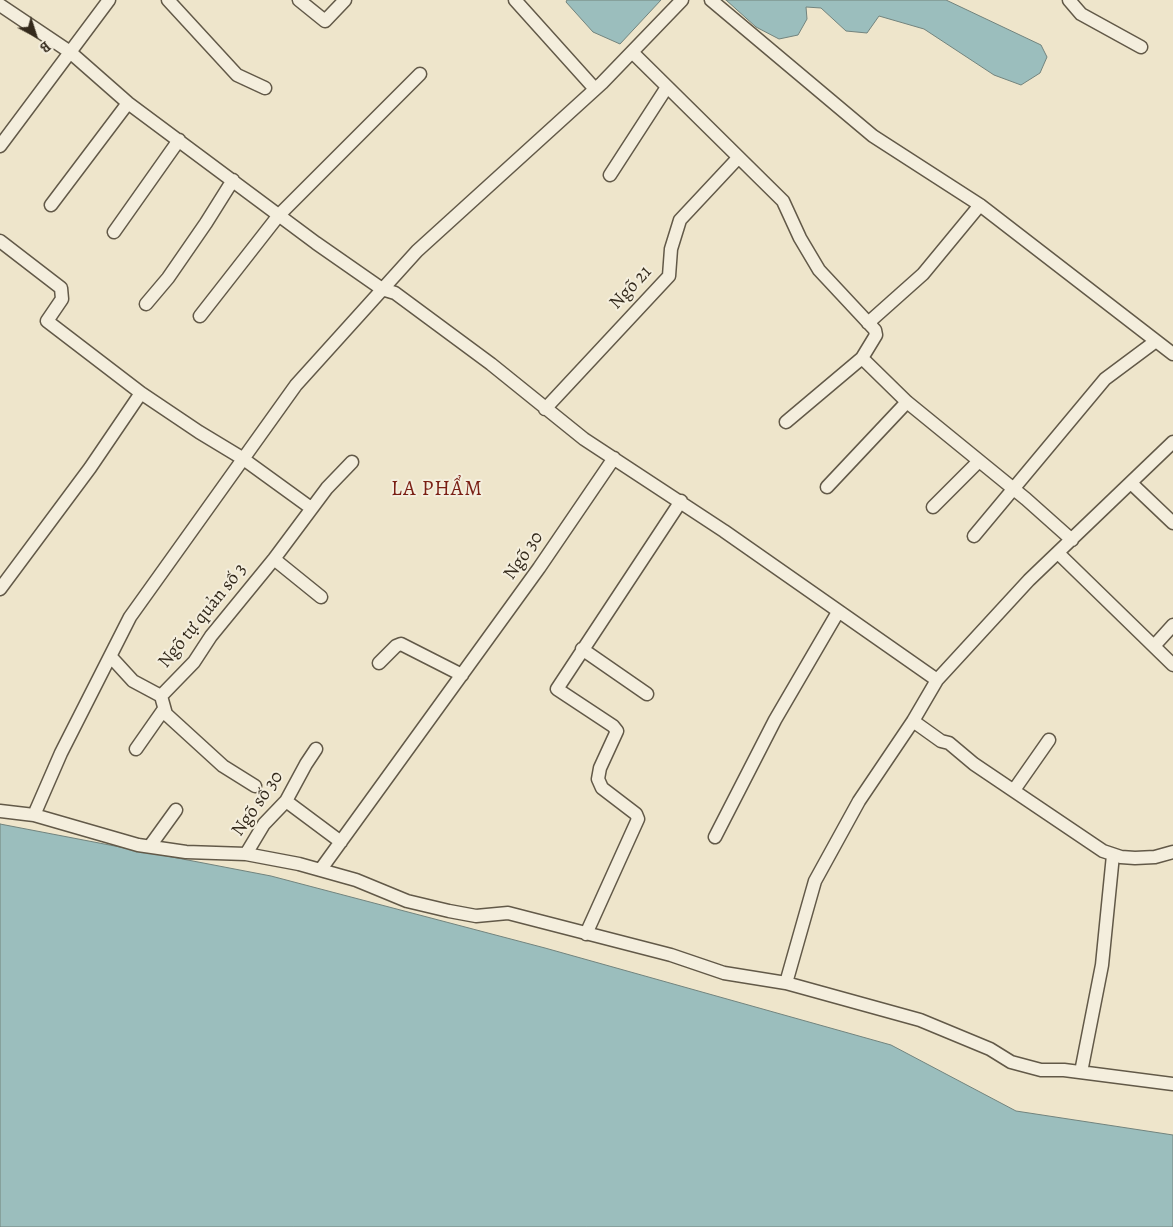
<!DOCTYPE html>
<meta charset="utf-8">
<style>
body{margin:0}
#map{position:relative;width:1173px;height:1227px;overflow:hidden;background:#eee5cb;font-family:Alegreya,serif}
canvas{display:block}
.north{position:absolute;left:10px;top:10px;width:50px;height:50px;-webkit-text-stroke:4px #f4eedd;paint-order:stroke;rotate:140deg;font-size:14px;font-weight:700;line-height:20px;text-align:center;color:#342a1c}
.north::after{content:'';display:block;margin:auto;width:18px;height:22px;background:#342a1c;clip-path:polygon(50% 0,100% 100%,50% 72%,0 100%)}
</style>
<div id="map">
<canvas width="1173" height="1227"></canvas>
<div class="north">B</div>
</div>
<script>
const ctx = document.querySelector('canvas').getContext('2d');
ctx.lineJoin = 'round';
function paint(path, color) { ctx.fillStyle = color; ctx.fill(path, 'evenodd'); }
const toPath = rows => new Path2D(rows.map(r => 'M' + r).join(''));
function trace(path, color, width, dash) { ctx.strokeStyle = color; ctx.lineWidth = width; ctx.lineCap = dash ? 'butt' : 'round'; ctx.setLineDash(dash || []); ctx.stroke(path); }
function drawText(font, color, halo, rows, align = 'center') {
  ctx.font = font + ' Alegreya,serif'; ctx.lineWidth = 4; ctx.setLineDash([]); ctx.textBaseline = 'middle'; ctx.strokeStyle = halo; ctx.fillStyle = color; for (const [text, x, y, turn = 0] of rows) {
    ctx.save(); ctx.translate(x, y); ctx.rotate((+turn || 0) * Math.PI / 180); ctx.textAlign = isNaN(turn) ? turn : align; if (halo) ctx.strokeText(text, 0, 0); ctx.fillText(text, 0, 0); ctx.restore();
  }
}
const water = toPath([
 [567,0,661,0,620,44,593,32,566,2,567,0],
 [726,0,946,0,1041,45,1047,57,1040,73,1021,85,994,75,924,29,879,16,867,33,846,31,821,8,806,7,807,19,798,35,779,39,756,27,726,0],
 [0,824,271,876,545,948,891,1045,1016,1111,1173,1135,1173,1227,0,1227,0,824]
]);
paint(water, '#9bbebd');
trace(water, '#72837d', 1);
const street = toPath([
 [168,0,237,75,265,88],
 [299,0,325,21,345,0],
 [515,0,595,89],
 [711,0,873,136,980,205,1173,354],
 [1069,0,1081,14,1141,47],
 [0,5,70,52,128,103,316,243,382,289,395,293,491,364,584,439,724,531,937,680],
 [632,52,783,201,800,238,819,270,875,330,876,335,862,358,907,402,1026,499,1072,540],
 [0,146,109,0],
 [610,175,667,87],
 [51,205,128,103],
 [114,232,179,140],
 [0,241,61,288,62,299,47,321,141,393,199,432,242,458,311,508],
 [146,304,168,278,206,223,233,180],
 [200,316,279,215,420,74],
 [868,323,923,274,980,205],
 [545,409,669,276,671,249,680,220,738,158],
 [786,422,862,358],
 [1132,484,1173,523],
 [827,487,907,402],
 [933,507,978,462],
 [974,536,1105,379,1156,341],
 [1058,553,1173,665],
 [274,559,321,597],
 [0,589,90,468,141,393],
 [1154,646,1173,625],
 [582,649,647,694],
 [111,657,133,681,161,696,166,714,223,766,255,786],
 [379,663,396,646,401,644,462,675],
 [161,696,194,662,211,636,274,559,327,488,352,462],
 [913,721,941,741,949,743,974,764,1103,851,1121,857,1135,858,1155,857,1173,852],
 [136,749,164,709],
 [1014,790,1049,740],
 [286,801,341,842],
 [0,811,34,815,138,845,186,852,246,854,299,864,356,880,407,901,449,911,476,916,508,913,671,955,724,973,786,983,920,1020,990,1049,1011,1062,1041,1070,1064,1070,1173,1084],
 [34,815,61,753,130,617,296,385,417,251,602,83,682,0],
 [715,837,775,720,838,612],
 [150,846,176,810],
 [246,854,264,824,286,801,306,764,316,749],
 [321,869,539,568,614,458],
 [586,934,638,819,636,814,602,788,598,779,600,768,617,731,613,726,557,689,681,501],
 [786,983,815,881,859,801,913,721,937,680,1029,580,1173,442],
 [1081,1072,1102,965,1113,855]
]);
trace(street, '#625948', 15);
trace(street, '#f4eedd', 12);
drawText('19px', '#342a1c', '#f4eedd', [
 ["Ngõ 21",631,288,-47],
 ["Ngõ 30",524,556,-55],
 ["Ngõ tự quản số 3",203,616,-51],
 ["Ngõ số 30",258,804,-55]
]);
ctx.letterSpacing = '1px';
drawText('21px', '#7a1f14', '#f4eedd', [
 ["LA PHẨM",437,490]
]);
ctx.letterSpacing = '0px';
</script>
